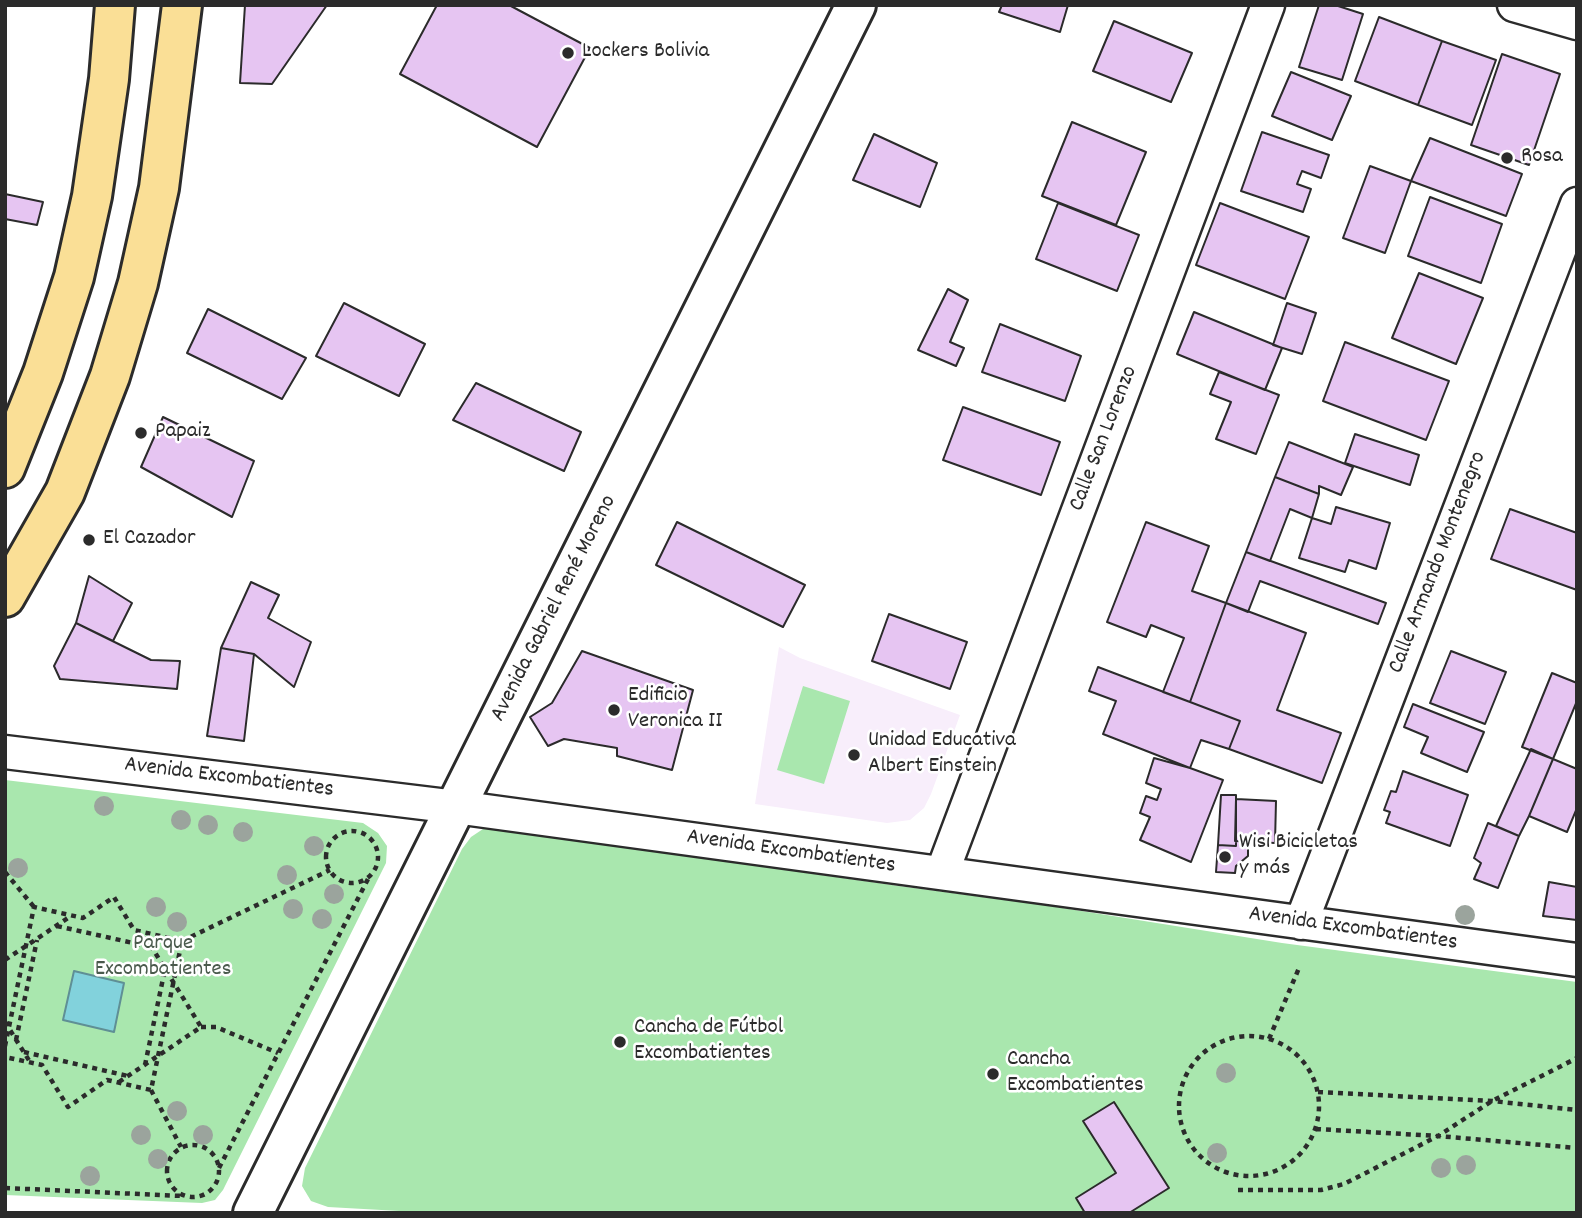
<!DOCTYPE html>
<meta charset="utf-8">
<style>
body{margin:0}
#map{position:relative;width:1582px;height:1218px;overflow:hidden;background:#fff;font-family:Dekko,sans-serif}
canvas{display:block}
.frame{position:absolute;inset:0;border:7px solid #2b2b2b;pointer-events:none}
</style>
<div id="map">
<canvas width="1582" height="1218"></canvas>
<div class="frame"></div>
</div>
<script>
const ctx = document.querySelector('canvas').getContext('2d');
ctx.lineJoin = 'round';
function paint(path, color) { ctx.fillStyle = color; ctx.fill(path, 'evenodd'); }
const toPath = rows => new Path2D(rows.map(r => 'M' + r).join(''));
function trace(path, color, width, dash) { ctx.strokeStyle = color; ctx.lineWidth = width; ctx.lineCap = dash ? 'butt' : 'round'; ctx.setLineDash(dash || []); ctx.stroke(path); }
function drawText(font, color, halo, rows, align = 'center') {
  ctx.font = font + ' Dekko,sans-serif'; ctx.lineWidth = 5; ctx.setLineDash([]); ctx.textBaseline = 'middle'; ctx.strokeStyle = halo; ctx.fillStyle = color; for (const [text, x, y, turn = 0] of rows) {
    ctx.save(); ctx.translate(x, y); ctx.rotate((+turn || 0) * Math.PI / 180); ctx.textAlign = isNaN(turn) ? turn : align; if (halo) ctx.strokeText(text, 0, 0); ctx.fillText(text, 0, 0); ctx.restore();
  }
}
paint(toPath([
 [779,647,800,658,960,715,931,794,924,808,910,820,887,823,755,804]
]), '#f8eefb');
paint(toPath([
 [803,686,850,701,824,784,777,770],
 [5,780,363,823,378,833,387,846,386,863,223,1190,215,1200,202,1203,5,1195],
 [483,829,503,829,899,886,1044,905,1282,943,1577,982,1577,1213,435,1213,328,1207,311,1201,302,1186,305,1168,462,849,471,837]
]), '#a9e7ae');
const water = toPath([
 [74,971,124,983,114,1032,63,1020,74,971]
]);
paint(water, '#82d2dc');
trace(water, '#5f8f95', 2);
const building = toPath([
 [245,5,327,5,272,84,240,83,245,5],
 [437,5,509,5,590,48,537,147,400,74,437,5],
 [1002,5,1068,5,1060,32,999,12,1002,5],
 [1319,5,1335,5,1363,14,1342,80,1299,67,1319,5],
 [1379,17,1442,41,1418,105,1355,81,1379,17],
 [1114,21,1192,53,1171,102,1093,71,1114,21],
 [1442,41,1496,60,1472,125,1418,105,1442,41],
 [1502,54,1560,74,1529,165,1471,145,1502,54],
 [1291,72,1351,96,1332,140,1272,116,1291,72],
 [1072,122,1146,152,1116,225,1042,196,1072,122],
 [1262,132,1329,155,1321,178,1302,171,1297,184,1311,189,1303,212,1241,191,1262,132],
 [874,134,937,163,920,207,853,180,874,134],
 [1430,138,1522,174,1506,216,1411,181,1430,138],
 [1370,166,1411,181,1385,253,1343,238,1370,166],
 [5,194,43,202,37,225,5,219,5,194],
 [1430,197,1502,224,1481,283,1408,256,1430,197],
 [1058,203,1139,235,1117,291,1036,259,1058,203],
 [1220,203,1309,237,1285,299,1196,265,1220,203],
 [1419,273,1483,298,1456,364,1392,338,1419,273],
 [948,289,968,300,950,342,964,348,956,366,918,350,948,289],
 [344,303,425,344,399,396,316,356,344,303],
 [1287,303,1316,313,1302,354,1273,345,1287,303],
 [208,309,306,358,282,399,187,353,208,309],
 [1194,312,1282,348,1265,390,1177,354,1194,312],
 [1000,324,1081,356,1065,401,982,372,1000,324],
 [1345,342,1449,381,1426,440,1323,401,1345,342],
 [1219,372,1279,395,1256,454,1216,439,1231,402,1210,394,1219,372],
 [476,383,581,432,564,471,453,420,476,383],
 [963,407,1060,442,1041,495,943,460,963,407],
 [163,417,254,461,232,517,141,467,163,417],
 [1355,434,1419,455,1410,485,1345,463,1355,434],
 [1289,442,1353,467,1341,495,1319,486,1319,494,1275,477,1289,442],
 [1275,477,1319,494,1312,518,1290,509,1270,561,1246,552,1275,477],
 [1336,507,1390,523,1376,569,1349,560,1345,572,1299,558,1312,518,1331,524,1336,507],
 [1510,509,1577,533,1577,590,1491,559,1510,509],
 [677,522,805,585,783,627,656,565,677,522],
 [1146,522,1209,546,1192,591,1226,603,1190,702,1163,692,1184,638,1151,625,1146,637,1107,622,1146,522],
 [1246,552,1386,603,1378,624,1260,581,1248,612,1226,603,1246,552],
 [89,576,132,603,113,641,76,623,89,576],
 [251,582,279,595,268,618,311,642,294,687,254,654,221,648,251,582],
 [1226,603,1306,633,1277,710,1341,733,1322,783,1229,749,1240,721,1190,702,1226,603],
 [889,614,967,642,950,689,872,661,889,614],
 [76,623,151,660,180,661,177,689,60,679,54,666,76,623],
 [221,648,254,654,244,741,207,736,221,648],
 [582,651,693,690,672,770,617,756,617,748,564,739,548,746,530,717,552,703,582,651],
 [1451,651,1506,672,1485,724,1430,703,1451,651],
 [1098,667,1240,721,1229,749,1201,740,1190,768,1103,734,1116,701,1089,691,1098,667],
 [1552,673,1577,683,1577,701,1553,759,1522,747,1552,673],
 [1413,704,1484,732,1467,772,1421,753,1428,737,1404,727,1413,704],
 [1531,749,1553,759,1529,816,1519,836,1496,826,1531,749],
 [1154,758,1190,768,1223,780,1191,862,1140,840,1150,817,1140,813,1146,796,1157,800,1161,789,1146,783,1154,758],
 [1553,759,1577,769,1577,808,1567,832,1529,816,1553,759],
 [1403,771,1468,795,1450,846,1386,823,1390,812,1384,810,1391,791,1396,792,1403,771],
 [1221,795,1236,795,1236,846,1218,845,1221,795],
 [1236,799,1276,801,1275,843,1235,841,1236,799],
 [1488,823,1519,836,1498,888,1474,879,1481,863,1474,858,1488,823],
 [1236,841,1248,842,1248,856,1236,866,1235,873,1216,872,1218,845,1236,846,1236,841],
 [1549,882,1577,887,1577,920,1543,916,1549,882],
 [1114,1102,1169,1188,1129,1213,1085,1213,1076,1198,1116,1173,1083,1121,1114,1102]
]);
paint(building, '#e6c5f2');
trace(building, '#2b2b2b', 2);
const minor = toPath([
 [1514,5,1577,23],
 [5,752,456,807,1577,960],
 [942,873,1268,5],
 [1301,923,1577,204]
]);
const tertiary = toPath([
 [253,1213,856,5]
]);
const trunk = toPath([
 [5,468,43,373,74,277,92,196,109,79,115,5],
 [5,597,65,492,110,376,138,283,159,188,182,5]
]);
trace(minor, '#2b2b2b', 37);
trace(tertiary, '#2b2b2b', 44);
trace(trunk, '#2b2b2b', 44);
trace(toPath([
 '326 857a26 26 0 1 1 52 0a26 26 0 1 1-52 0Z',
 [5,872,34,907],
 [57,926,151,947],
 [182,941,330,870],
 [5,960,71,916],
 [5,1022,30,1062],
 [201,1027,216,1027,278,1053],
 '1179 1106a70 70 0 1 1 140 0a70 70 0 1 1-140 0Z',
 [1269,1039,1299,968],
 [16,1040,37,940],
 [5,1046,34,907,83,918,114,897,134,930,182,941,151,1090,107,1080,68,1107,42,1065,5,1057],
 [24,1052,128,1076],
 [145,1065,165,969],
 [119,1082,201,1027,143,933],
 [151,1090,181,1147],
 [1318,1092,1492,1101,1577,1110],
 [1316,1129,1438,1136,1577,1148],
 '167 1171a26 26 0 1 1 52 0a26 26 0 1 1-52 0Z',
 [219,1168,368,879],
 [5,1188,183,1196],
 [1238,1190,1321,1190,1344,1184,1438,1136,1492,1101,1577,1058]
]), '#2b2b2b', 4.5, [5, 5]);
trace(minor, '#fff', 32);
trace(tertiary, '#fff', 38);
trace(trunk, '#fadf96', 38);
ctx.fillStyle = '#9ba49d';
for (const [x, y] of [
 [104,806],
 [181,820],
 [208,825],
 [243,832],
 [314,846],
 [18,868],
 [287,875],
 [334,894],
 [156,907],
 [293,909],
 [1465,915],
 [322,919],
 [177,922],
 [1226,1073],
 [177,1111],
 [141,1135],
 [203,1135],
 [1217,1153],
 [158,1159],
 [1466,1165],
 [1441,1168],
 [90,1176]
]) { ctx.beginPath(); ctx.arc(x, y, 10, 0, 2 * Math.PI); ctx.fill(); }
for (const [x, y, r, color] of [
 [568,53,7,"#2b2b2b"],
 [1507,158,7,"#2b2b2b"],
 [141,433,7,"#2b2b2b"],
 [89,540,7,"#2b2b2b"],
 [614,710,7,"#2b2b2b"],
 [854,755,7,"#2b2b2b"],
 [1225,857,7,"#2b2b2b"],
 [620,1042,7,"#2b2b2b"],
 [993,1074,7,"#2b2b2b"]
]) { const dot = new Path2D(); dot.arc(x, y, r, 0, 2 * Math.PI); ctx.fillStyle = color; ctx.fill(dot); trace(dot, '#fff', 2.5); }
drawText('23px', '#2b2b2b', '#fff', [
 ["Lockers Bolivia",582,53],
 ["Rosa",1521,158],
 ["Papaiz",155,433],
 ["El Cazador",103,540],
 ["Edificio",628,697],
 ["Veronica II",628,723],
 ["Unidad Educativa",868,742],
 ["Albert Einstein",868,768],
 ["Wisi Bicicletas",1239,844],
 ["y más",1239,870],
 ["Cancha de Fútbol",634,1029],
 ["Excombatientes",634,1055],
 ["Cancha",1007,1061],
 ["Excombatientes",1007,1087]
], 'left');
drawText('23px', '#2b2b2b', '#fff', [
 ["Calle San Lorenzo",1105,439,-69],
 ["Calle Armando Montenegro",1439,563,-69],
 ["Avenida Gabriel René Moreno",555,609,-63],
 ["Avenida Excombatientes",229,779,7],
 ["Avenida Excombatientes",791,853,8],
 ["Avenida Excombatientes",1353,930,8]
]);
drawText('23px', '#4a5a4c', '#fff', [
 ["Parque",163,945],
 ["Excombatientes",163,971]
]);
</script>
